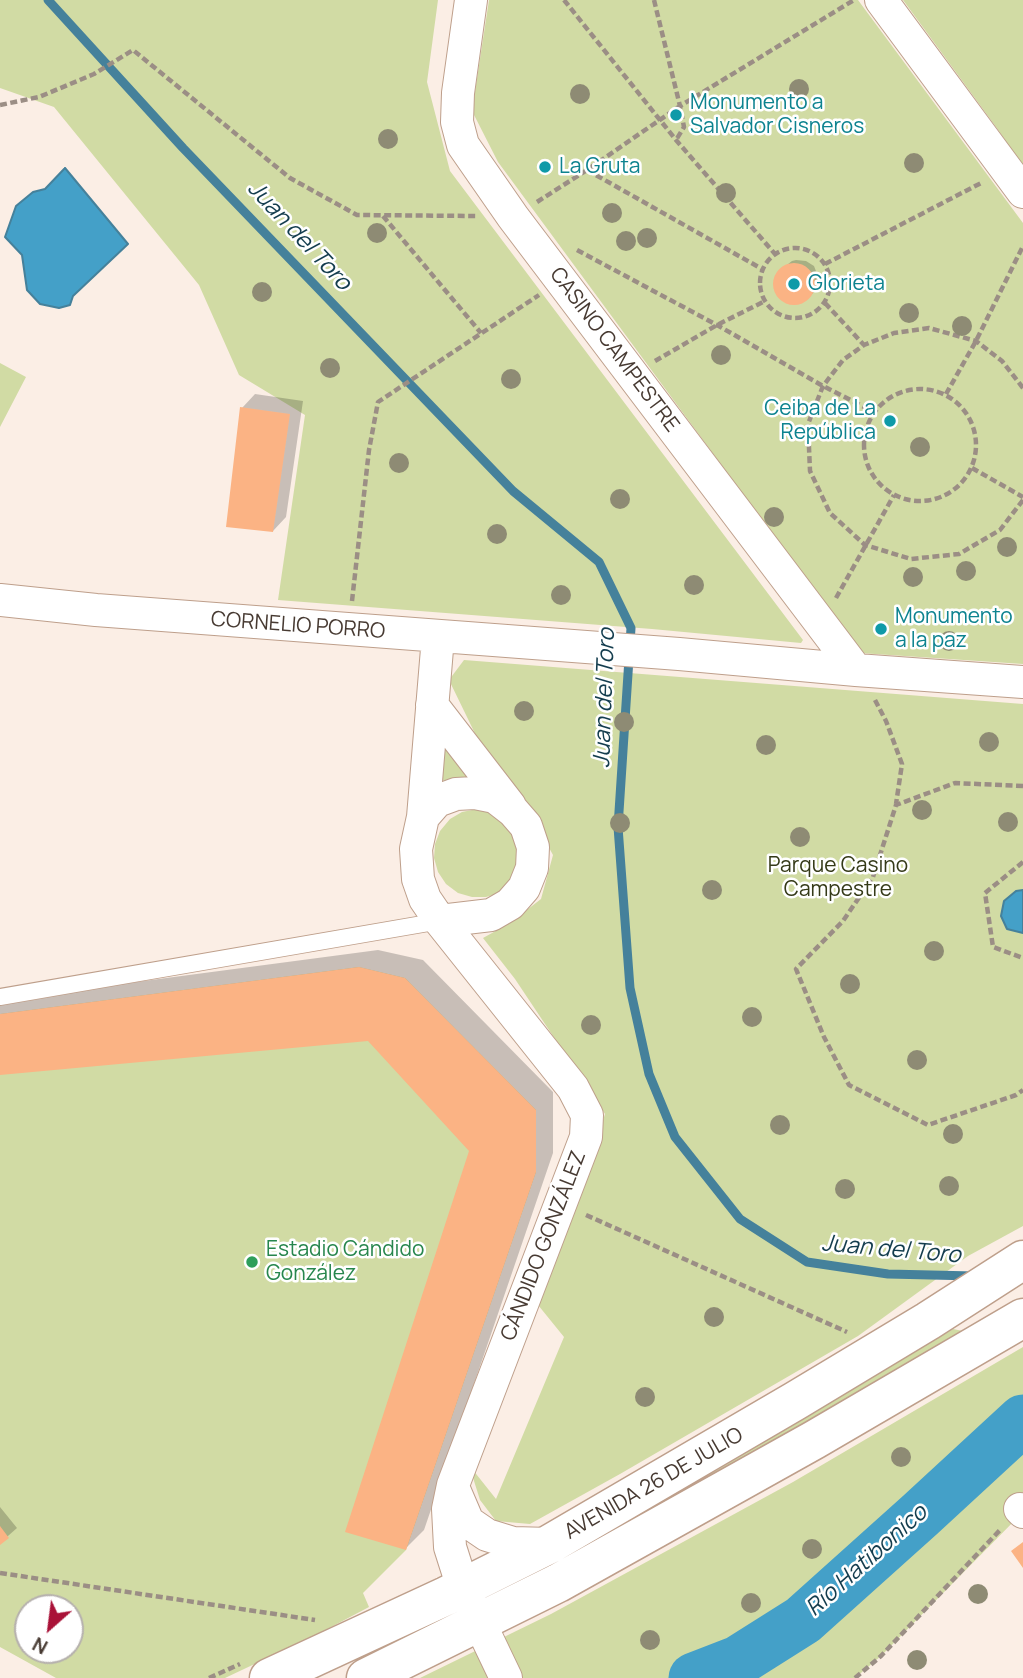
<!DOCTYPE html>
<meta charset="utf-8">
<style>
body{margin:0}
#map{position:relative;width:1023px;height:1678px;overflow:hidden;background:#fbeee5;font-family:Manrope,sans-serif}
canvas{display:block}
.north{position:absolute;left:14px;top:1594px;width:70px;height:70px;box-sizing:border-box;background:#fff;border:2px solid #b5b0ad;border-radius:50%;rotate:208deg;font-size:19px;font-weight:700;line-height:28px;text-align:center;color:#473a32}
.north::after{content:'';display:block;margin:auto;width:24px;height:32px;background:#a91238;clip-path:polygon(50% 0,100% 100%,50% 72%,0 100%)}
</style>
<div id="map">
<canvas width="1023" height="1678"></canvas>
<div class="north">N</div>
</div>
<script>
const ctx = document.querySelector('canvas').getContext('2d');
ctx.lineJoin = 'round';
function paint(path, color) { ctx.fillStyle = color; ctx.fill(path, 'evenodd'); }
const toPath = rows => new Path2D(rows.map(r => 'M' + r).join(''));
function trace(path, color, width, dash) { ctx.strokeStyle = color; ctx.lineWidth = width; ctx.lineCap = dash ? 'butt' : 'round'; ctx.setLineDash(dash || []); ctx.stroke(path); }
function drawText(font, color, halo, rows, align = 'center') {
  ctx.font = font + ' Manrope,sans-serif'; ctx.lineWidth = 5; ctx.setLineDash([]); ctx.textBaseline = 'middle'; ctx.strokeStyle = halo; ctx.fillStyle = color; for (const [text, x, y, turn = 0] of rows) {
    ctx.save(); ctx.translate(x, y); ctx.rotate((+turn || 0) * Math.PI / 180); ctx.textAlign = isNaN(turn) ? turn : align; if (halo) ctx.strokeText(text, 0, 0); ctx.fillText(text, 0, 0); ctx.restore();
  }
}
paint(toPath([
 [0,0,438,0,427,82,450,171,803,640,801,643,652,629,278,600,305,415,239,375,199,285,54,107,0,88],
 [489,0,858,0,1023,223,1023,664,860,653,498,162,472,111],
 [903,0,1023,0,1023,166,996,127],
 [0,363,26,377,0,427],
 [464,660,1023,704,1023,1226,968,1256,858,1336,620,1474,530,1524,496,1521,480,1500,469,1465,496,1499,564,1337,534,1300,575,1207,605,1114,515,979,483,938,510,923,541,899,553,855,531,815,484,752,449,680],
 [440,739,471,779,434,781],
 [477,809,492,811,515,828,519,871,500,893,486,897,472,897,458,893,446,884,438,872,434,858,435,844,440,831,450,819,462,812],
 [359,967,405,978,536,1110,536,1172,406,1550,363,1593,369,1607,316,1635,225,1678,56,1678,0,1647,0,1014],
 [28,1608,70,1608,70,1650,28,1650],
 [953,1329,963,1331,726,1473,500,1590,717,1470],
 [1023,1347,1023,1512,881,1656,855,1678,420,1678,551,1614,793,1482]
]), '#d1dba4');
const water = toPath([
 [65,168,128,244,73,296,70,305,59,308,40,304,27,290,22,255,5,237,16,206,33,192,45,189,65,168],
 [1016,891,1023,890,1023,933,1007,929,1001,916,1004,901,1016,891]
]);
paint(water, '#44a0c8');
trace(water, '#45819b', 2);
paint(toPath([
 [796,260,806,261,814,266,819,279,818,284,814,292,809,297,797,304,788,303,779,297,774,285,779,271,792,261],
 [255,394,303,401,286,517,273,531,242,408],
 [378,950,423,960,553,1092,553,1153,424,1530,406,1548,471,1151,369,1039,0,1073,0,1000],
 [0,1507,17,1528,0,1543]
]), '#0003');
trace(toPath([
 [48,0,183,148,513,491,599,562,631,628,618,827,630,988,649,1074,675,1137,740,1219,807,1262,888,1274,974,1276]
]), '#45819b', 9);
trace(toPath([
 [694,1678,738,1661,803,1620,920,1515,1023,1420]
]), '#44a0c8', 51);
paint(toPath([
 '773 284a21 21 0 1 1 42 0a21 21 0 1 1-42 0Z',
 [240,407,290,414,273,532,226,527],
 [359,967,405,978,536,1110,536,1172,406,1550,345,1532,469,1151,368,1041,0,1075,0,1014],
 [0,1526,9,1538,0,1545],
 [1023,1542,1023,1568,1011,1551]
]), '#fbb384');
const lane = toPath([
 [0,997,440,921]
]);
const street = toPath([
 [471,0,458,93,457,122,463,145,513,217,856,670],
 [881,0,1023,192],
 [0,600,96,610,679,654,856,670,1023,682],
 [438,637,423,817,416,849,418,879,425,899,440,921,573,1088,587,1115,586,1137,453,1485,448,1509,450,1547,463,1588,506,1678],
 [432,705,510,806],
 [423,817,437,801,456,794,475,793,495,797,513,811,526,826,533,847,532,868,524,888,510,904,491,915,440,921],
 [453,1487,468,1522,487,1535,513,1543,550,1544],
 [1020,1509,1023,1512]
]);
const primary = toPath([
 [269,1678,446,1596,550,1544,795,1401,928,1321,1023,1260],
 [366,1678,558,1583,814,1440,1023,1318]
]);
trace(lane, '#be9f8b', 18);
trace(street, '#be9f8b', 34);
trace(primary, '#be9f8b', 41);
trace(toPath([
 [564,0,676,140,775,254],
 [654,0,680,106,684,127,676,140],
 [0,105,39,97,94,74,133,50,290,178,357,215,478,216],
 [587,170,762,269],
 [537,202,587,170,680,106,854,0],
 [383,216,481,333],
 '760 283a35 35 0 1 1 70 0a35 35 0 1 1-70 0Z',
 [577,250,717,325,823,386,874,412],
 [825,264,983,182],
 [825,303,864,345],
 [655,361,717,325,765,301],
 [1023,388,1002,361,976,341,929,328,894,333,864,345,843,360,823,386,808,424,810,471,830,513,865,545,911,559,959,554,1000,530,1023,500],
 '864 445a56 56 0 1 1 112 0a56 56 0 1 1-112 0Z',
 [946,394,976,341,1023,246],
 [972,468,1023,497],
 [836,598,894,495],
 [352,601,369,450,378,402,539,295],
 [875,700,886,721,902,764,896,804],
 [1023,786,955,783,896,805,873,877,843,921,796,969,824,1037,849,1085,928,1125,1016,1095,1023,1090],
 [1023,862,985,893,993,947,1023,958],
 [586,1215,847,1332],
 [0,1573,315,1620],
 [209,1678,240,1664],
 [855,1678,881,1656,1000,1530]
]), '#9b8e85', 4.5, [7, 3.5]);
trace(lane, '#fff', 16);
trace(street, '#fff', 32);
trace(primary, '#fff', 38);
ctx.fillStyle = '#8e8b74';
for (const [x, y] of [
 [799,89],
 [580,94],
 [388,139],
 [914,163],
 [726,193],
 [612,213],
 [377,233],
 [647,238],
 [626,241],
 [262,292],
 [909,313],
 [962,326],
 [721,355],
 [330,368],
 [511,379],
 [920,447],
 [399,463],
 [620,499],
 [774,517],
 [497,534],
 [1007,547],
 [966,571],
 [913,577],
 [694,585],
 [561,595],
 [949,641],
 [524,711],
 [624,722],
 [989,742],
 [766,745],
 [922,810],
 [1008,822],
 [620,823],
 [800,837],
 [712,890],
 [934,951],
 [850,984],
 [752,1017],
 [591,1025],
 [917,1060],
 [780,1125],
 [953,1134],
 [949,1186],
 [845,1189],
 [714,1317],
 [645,1397],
 [901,1457],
 [812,1549],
 [978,1594],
 [751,1603],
 [650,1640],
 [917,1660]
]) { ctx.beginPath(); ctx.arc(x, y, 10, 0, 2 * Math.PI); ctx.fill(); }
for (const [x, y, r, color] of [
 [676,115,7,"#0f9aa8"],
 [545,167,7,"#0f9aa8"],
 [794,284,7,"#0f9aa8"],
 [890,421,7,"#0f9aa8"],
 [881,629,7,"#0f9aa8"],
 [252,1262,7,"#2e9e5b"]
]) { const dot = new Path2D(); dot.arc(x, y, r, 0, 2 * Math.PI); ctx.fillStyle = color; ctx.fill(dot); trace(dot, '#fff', 2.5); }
drawText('21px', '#0d838f', '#fff', [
 ["Monumento a",690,103],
 ["Salvador Cisneros",690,127],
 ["La Gruta",559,167],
 ["Glorieta",808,284],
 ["Ceiba de La",876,409,"right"],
 ["República",876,433,"right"],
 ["Monumento",895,617],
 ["a la paz",895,641]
], 'left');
drawText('21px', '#473a32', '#fff', [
 ["CASINO CAMPESTRE",614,350,53],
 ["CORNELIO PORRO",298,626,4],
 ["CÁNDIDO GONZÁLEZ",544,1246,-69],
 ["AVENIDA 26 DE JULIO",654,1484,-30]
]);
drawText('21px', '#353a18', '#fff', [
 ["Parque Casino",838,866],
 ["Campestre",838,890]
]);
drawText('21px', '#27864d', '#fff', [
 ["Estadio Cándido",266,1250],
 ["González",266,1274]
], 'left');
drawText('italic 23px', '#143d4e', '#fff', [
 ["Juan del Toro",299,236,47],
 ["Juan del Toro",605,698,-88],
 ["Juan del Toro",891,1250,5],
 ["Río Hatibonico",867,1561,-42]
]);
</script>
